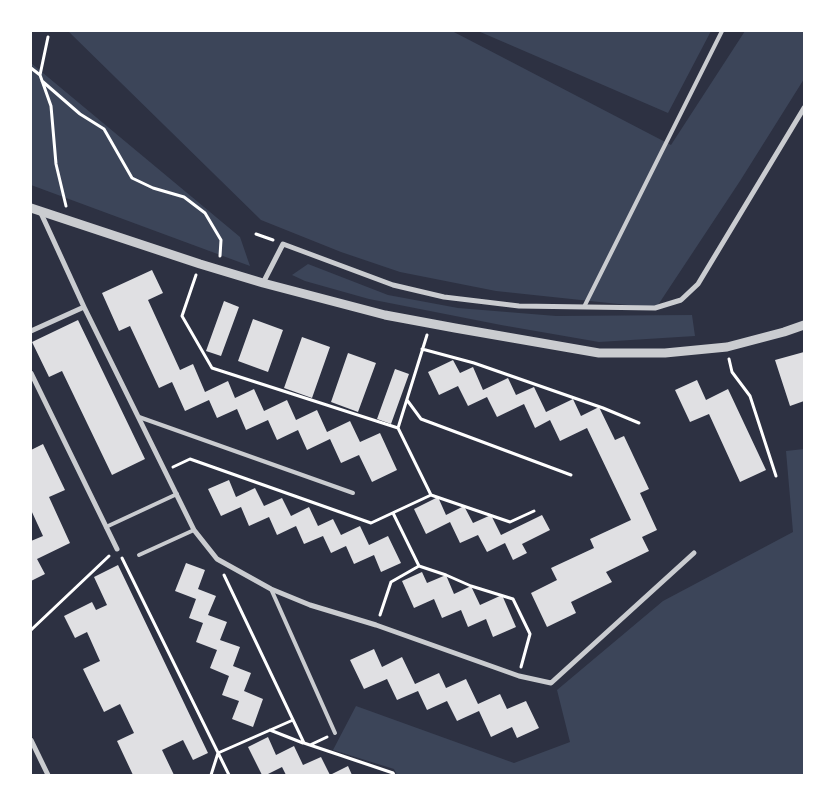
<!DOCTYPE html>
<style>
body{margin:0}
#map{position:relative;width:835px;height:806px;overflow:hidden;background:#2d3142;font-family:Mulish,sans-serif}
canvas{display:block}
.frame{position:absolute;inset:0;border:32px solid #fff;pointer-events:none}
</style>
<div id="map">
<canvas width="835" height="806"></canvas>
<div class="frame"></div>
</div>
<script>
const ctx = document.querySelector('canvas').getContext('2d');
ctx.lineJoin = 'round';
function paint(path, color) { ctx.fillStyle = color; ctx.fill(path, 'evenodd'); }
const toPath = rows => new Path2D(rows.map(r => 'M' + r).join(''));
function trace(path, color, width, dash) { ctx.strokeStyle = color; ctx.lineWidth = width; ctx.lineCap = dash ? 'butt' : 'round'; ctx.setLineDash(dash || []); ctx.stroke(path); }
paint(toPath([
 [68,31,452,31,671,145,745,31,804,31,804,79,740,181,656,308,496,291,400,272,341,252,261,220],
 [478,31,711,31,668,113],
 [31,63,240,237,250,266,31,185],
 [308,264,388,295,458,308,556,316,692,315,695,336,599,342,501,325,369,299,305,281,292,275],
 [804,449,804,775,397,775,394,769,333,750,356,706,514,763,570,742,557,690,663,601,793,532,786,451]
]), '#3c4559');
paint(toPath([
 [152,270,163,293,148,300,180,370,193,364,205,392,228,381,235,398,254,389,264,411,287,400,296,420,317,410,327,432,350,421,360,442,380,433,397,470,372,482,359,455,341,463,330,439,307,450,298,430,277,440,268,420,246,430,237,409,217,418,209,400,185,411,172,382,159,388,130,326,119,331,102,293],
 [224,301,239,307,221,356,206,351],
 [253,319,283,330,268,372,238,361],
 [78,320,145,459,112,475,62,371,49,377,32,342],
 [302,337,330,347,312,398,284,388],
 [804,352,804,401,790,406,775,360],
 [348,353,376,363,358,412,331,402],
 [453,360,460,373,473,367,483,390,508,378,516,395,534,387,546,412,573,399,581,416,599,407,615,440,624,436,649,489,640,493,657,530,642,537,649,551,606,572,612,582,571,602,576,613,547,627,531,593,557,580,551,568,594,548,590,539,631,520,587,428,560,441,550,420,535,428,524,404,497,417,487,397,468,406,458,386,439,395,428,372],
 [395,369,409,374,391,424,377,419],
 [697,380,706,400,728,389,766,470,740,482,709,414,690,422,675,390],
 [43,444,65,490,49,497,70,543,37,559,45,574,31,581,31,541,43,536,31,510,31,450],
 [229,480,236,497,255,488,264,506,282,498,291,516,309,507,318,526,333,519,341,535,360,526,369,545,388,536,401,563,381,572,374,555,354,564,346,546,331,553,323,536,304,544,296,526,277,535,269,517,249,526,241,507,221,516,208,489],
 [438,497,446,515,464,506,473,523,491,515,501,535,542,515,550,530,522,544,527,553,513,560,505,543,487,552,478,535,460,543,450,522,426,534,414,509],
 [186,563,205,570,198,589,216,596,208,615,227,622,220,640,240,647,233,666,251,673,244,691,263,699,253,727,232,719,239,701,222,695,229,676,210,668,217,650,196,642,203,623,189,618,196,599,175,591],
 [118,565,208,753,193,760,183,740,162,750,174,775,133,775,117,741,134,733,120,704,104,712,83,669,100,661,87,632,75,638,64,616,92,602,96,610,107,605,94,577],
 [422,572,427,583,446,575,454,594,471,586,480,605,502,595,516,627,493,637,486,619,468,627,461,610,442,618,434,599,414,608,402,581],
 [374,649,382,667,402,657,415,684,439,673,446,688,466,679,478,704,500,694,507,709,526,701,539,728,517,738,512,727,491,737,479,711,457,721,447,701,427,710,418,691,397,700,387,679,364,689,350,660],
 [268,737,276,755,294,746,303,765,321,757,330,775,348,766,352,775,286,775,282,767,266,775,262,775,248,747]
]), '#e0e0e3');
trace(toPath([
 [48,37,40,75,51,106,56,164,66,206],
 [31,68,40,75],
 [42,81,80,114,104,129,132,178,153,188,184,197,205,213,221,240,220,256],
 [256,234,273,240],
 [196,275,182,316,212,368,398,428],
 [422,349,474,363,603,408,639,423],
 [729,359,732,372,750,396,776,476],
 [407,400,421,419,571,475],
 [173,467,190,459,371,523,431,495,398,428,427,335],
 [431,495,510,522,534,511],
 [393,513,419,566,446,575,471,586,513,599,530,634,521,667],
 [122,558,229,775],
 [224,575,304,743,393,773,394,775],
 [380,615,391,582,419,566],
 [31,630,109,556],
 [270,730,303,743],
 [310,745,327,737],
 [211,775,218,753,293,720]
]), '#fff', 3);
trace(toPath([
 [584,307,722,31],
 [139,417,353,493],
 [106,527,177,494],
 [139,555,194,530],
 [271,589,335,733]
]), '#caccd0', 4);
trace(toPath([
 [40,211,84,307,194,530,217,559,271,589,310,605,376,625,519,676,551,683,694,553],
 [263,283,283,244,393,285,444,297,519,306,655,308,681,300,698,284,804,108],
 [31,331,84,307],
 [31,373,117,549],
 [31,740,48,775]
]), '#caccd0', 5);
trace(toPath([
 [31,208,200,264,263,283,385,315,455,328,599,353,665,353,727,347,784,332,804,325]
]), '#caccd0', 9);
</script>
